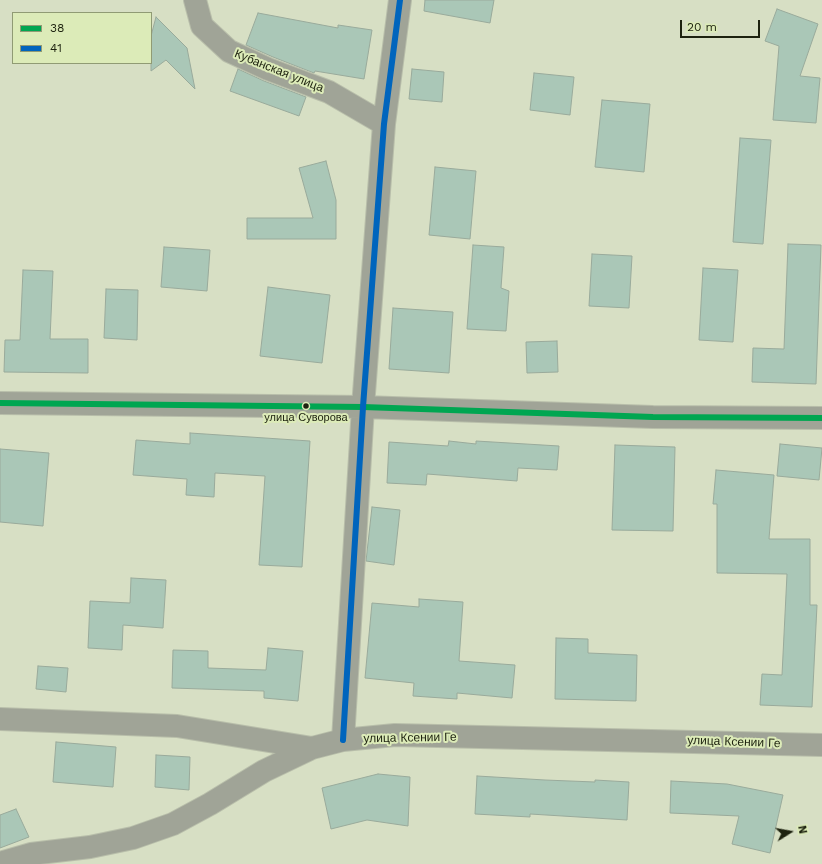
<!DOCTYPE html>
<meta charset="utf-8">
<style>
body{margin:0}
#map{position:relative;width:822px;height:864px;overflow:hidden;background:#d7dfc4;font-family:"Work Sans",sans-serif}
canvas{display:block}
.legend{position:absolute;left:12px;top:12px;width:140px;height:52px;box-sizing:border-box;background:#dcebb8;border:1px solid #909b74;margin:0;padding:5px 7px;list-style:none;font-size:12px;color:#1d220f}
.legend li{display:flex;align-items:center;gap:8px;height:20px}
.legend b{width:20px;border:1px solid #909b74}
.north{position:absolute;left:770px;top:812px;width:40px;height:40px;-webkit-text-stroke:3px #dcebb8;paint-order:stroke;rotate:79deg;font-size:11px;font-weight:700;line-height:16px;text-align:center;color:#1d220f}
.north::after{content:'';display:block;margin:auto;width:14px;height:18px;background:#1d220f;clip-path:polygon(50% 0,100% 100%,50% 72%,0 100%)}
.scale{position:absolute;left:680px;top:20px;width:80px;height:18px;box-sizing:border-box;border:2px solid #1d220f;border-top:0;padding-left:5px;font-size:12px;line-height:14px;white-space:nowrap;color:#1d220f;-webkit-text-stroke:3px #dcebb8;paint-order:stroke}
</style>
<div id="map">
<canvas width="822" height="864"></canvas>
<ul class="legend">
<li><b style="height:5px;background:#00a651"></b>38</li>
<li><b style="height:5px;background:#0065bd"></b>41</li>
</ul>
<div class="north">N</div>
<div class="scale">20 m</div>
</div>
<script>
const ctx = document.querySelector('canvas').getContext('2d');
ctx.lineJoin = 'round';
function paint(path, color) { ctx.fillStyle = color; ctx.fill(path, 'evenodd'); }
const toPath = rows => new Path2D(rows.map(r => 'M' + r).join(''));
function trace(path, color, width, dash) { ctx.strokeStyle = color; ctx.lineWidth = width; ctx.lineCap = dash ? 'butt' : 'round'; ctx.setLineDash(dash || []); ctx.stroke(path); }
function drawText(font, color, halo, rows, align = 'center') {
  ctx.font = font + ' "Work Sans",sans-serif'; ctx.lineWidth = 4; ctx.setLineDash([]); ctx.textBaseline = 'middle'; ctx.strokeStyle = halo; ctx.fillStyle = color; for (const [text, x, y, turn = 0] of rows) {
    ctx.save(); ctx.translate(x, y); ctx.rotate((+turn || 0) * Math.PI / 180); ctx.textAlign = isNaN(turn) ? turn : align; if (halo) ctx.strokeText(text, 0, 0); ctx.fillText(text, 0, 0); ctx.restore();
  }
}
const building = toPath([
 [425,0,494,0,490,23,424,11,425,0],
 [777,9,818,24,800,76,820,78,816,123,773,120,779,46,765,41,777,9],
 [258,13,338,28,338,25,372,30,364,79,315,71,314,73,273,57,246,45,258,13],
 [156,17,187,48,195,89,166,60,151,71,151,36,156,17],
 [238,69,264,81,306,97,299,116,230,91,238,69],
 [412,69,444,72,442,102,409,99,412,69],
 [534,73,574,77,570,115,530,110,534,73],
 [602,100,650,104,644,172,595,167,602,100],
 [740,138,771,140,763,244,733,242,740,138],
 [326,161,336,200,336,239,247,239,247,218,313,218,299,168,326,161],
 [435,167,476,171,470,239,429,235,435,167],
 [788,244,821,245,816,384,752,382,753,348,784,349,788,244],
 [473,245,504,247,501,288,509,291,506,331,467,329,473,245],
 [164,247,210,250,207,291,161,287,164,247],
 [592,254,632,256,629,308,589,306,592,254],
 [703,268,738,270,733,342,699,340,703,268],
 [23,270,53,271,50,339,88,339,88,373,4,372,5,340,20,340,23,270],
 [268,287,330,295,322,363,260,356,268,287],
 [106,289,138,290,137,340,104,338,106,289],
 [393,308,453,312,449,373,389,369,393,308],
 [557,341,558,372,527,373,526,342,557,341],
 [190,433,310,441,302,567,259,565,265,476,215,473,214,497,186,495,187,479,133,475,136,440,190,444,190,433],
 [449,441,476,444,476,441,559,446,557,470,518,468,517,481,427,474,426,485,387,483,389,442,448,446,449,441],
 [780,444,822,448,819,480,777,476,780,444],
 [615,445,675,447,673,531,612,530,615,445],
 [0,449,49,453,43,526,0,522,0,449],
 [716,470,774,475,769,539,810,539,810,605,817,605,812,707,760,705,762,674,782,675,787,574,717,573,717,504,713,504,716,470],
 [372,507,400,510,394,565,366,561,372,507],
 [131,578,166,580,163,628,123,625,122,650,88,648,90,601,130,603,131,578],
 [419,599,463,602,459,661,515,665,512,698,457,693,457,699,413,696,414,683,365,678,372,603,419,607,419,599],
 [556,638,588,639,588,653,637,655,636,701,555,699,556,638],
 [268,648,303,651,298,701,264,698,264,691,172,688,173,650,208,651,208,668,266,670,268,648],
 [38,666,68,668,66,692,36,689,38,666],
 [56,742,116,747,113,787,53,782,56,742],
 [156,755,190,757,189,790,155,787,156,755],
 [378,774,410,777,408,826,367,820,331,829,322,788,378,774],
 [477,776,545,780,595,782,595,780,629,782,627,820,530,814,530,817,475,814,477,776],
 [671,781,727,784,783,795,770,853,732,844,739,816,670,813,671,781],
 [16,809,29,837,0,848,0,815,16,809]
]);
paint(building, '#aac7b7');
trace(building, '#99aa9b', 1);
const minor = toPath([
 [195,0,202,26,229,51,268,69,329,92,384,124],
 [0,403,363,407,653,417,822,418],
 [0,719,177,726,312,748],
 [343,740,363,407,384,124,400,0],
 [0,863,31,854,90,847,133,838,173,824,210,804,264,771,312,748,343,740,395,735,822,745]
]);
trace(minor, '#b8beaa', 24);
trace(minor, '#a0a497', 22);
trace(toPath([
 [0,403,363,407,653,417,822,418]
]), '#00a651', 6);
trace(toPath([
 [343,740,363,407,384,124,400,0]
]), '#0065bd', 6);
for (const [x, y, r, color] of [
 [306,406,3.5,"#1d220f"]
]) { const dot = new Path2D(); dot.arc(x, y, r, 0, 2 * Math.PI); ctx.fillStyle = color; ctx.fill(dot); trace(dot, '#dcebb8', 1.5); }
drawText('11px', '#1d220f', '#dcebb8', [
 ["улица Суворова",306,418]
]);
drawText('12px', '#1d220f', '#dcebb8', [
 ["Кубанская улица",279,71,22],
 ["улица Ксении Ге",410,738,-1],
 ["улица Ксении Ге",734,742,2]
]);
</script>
